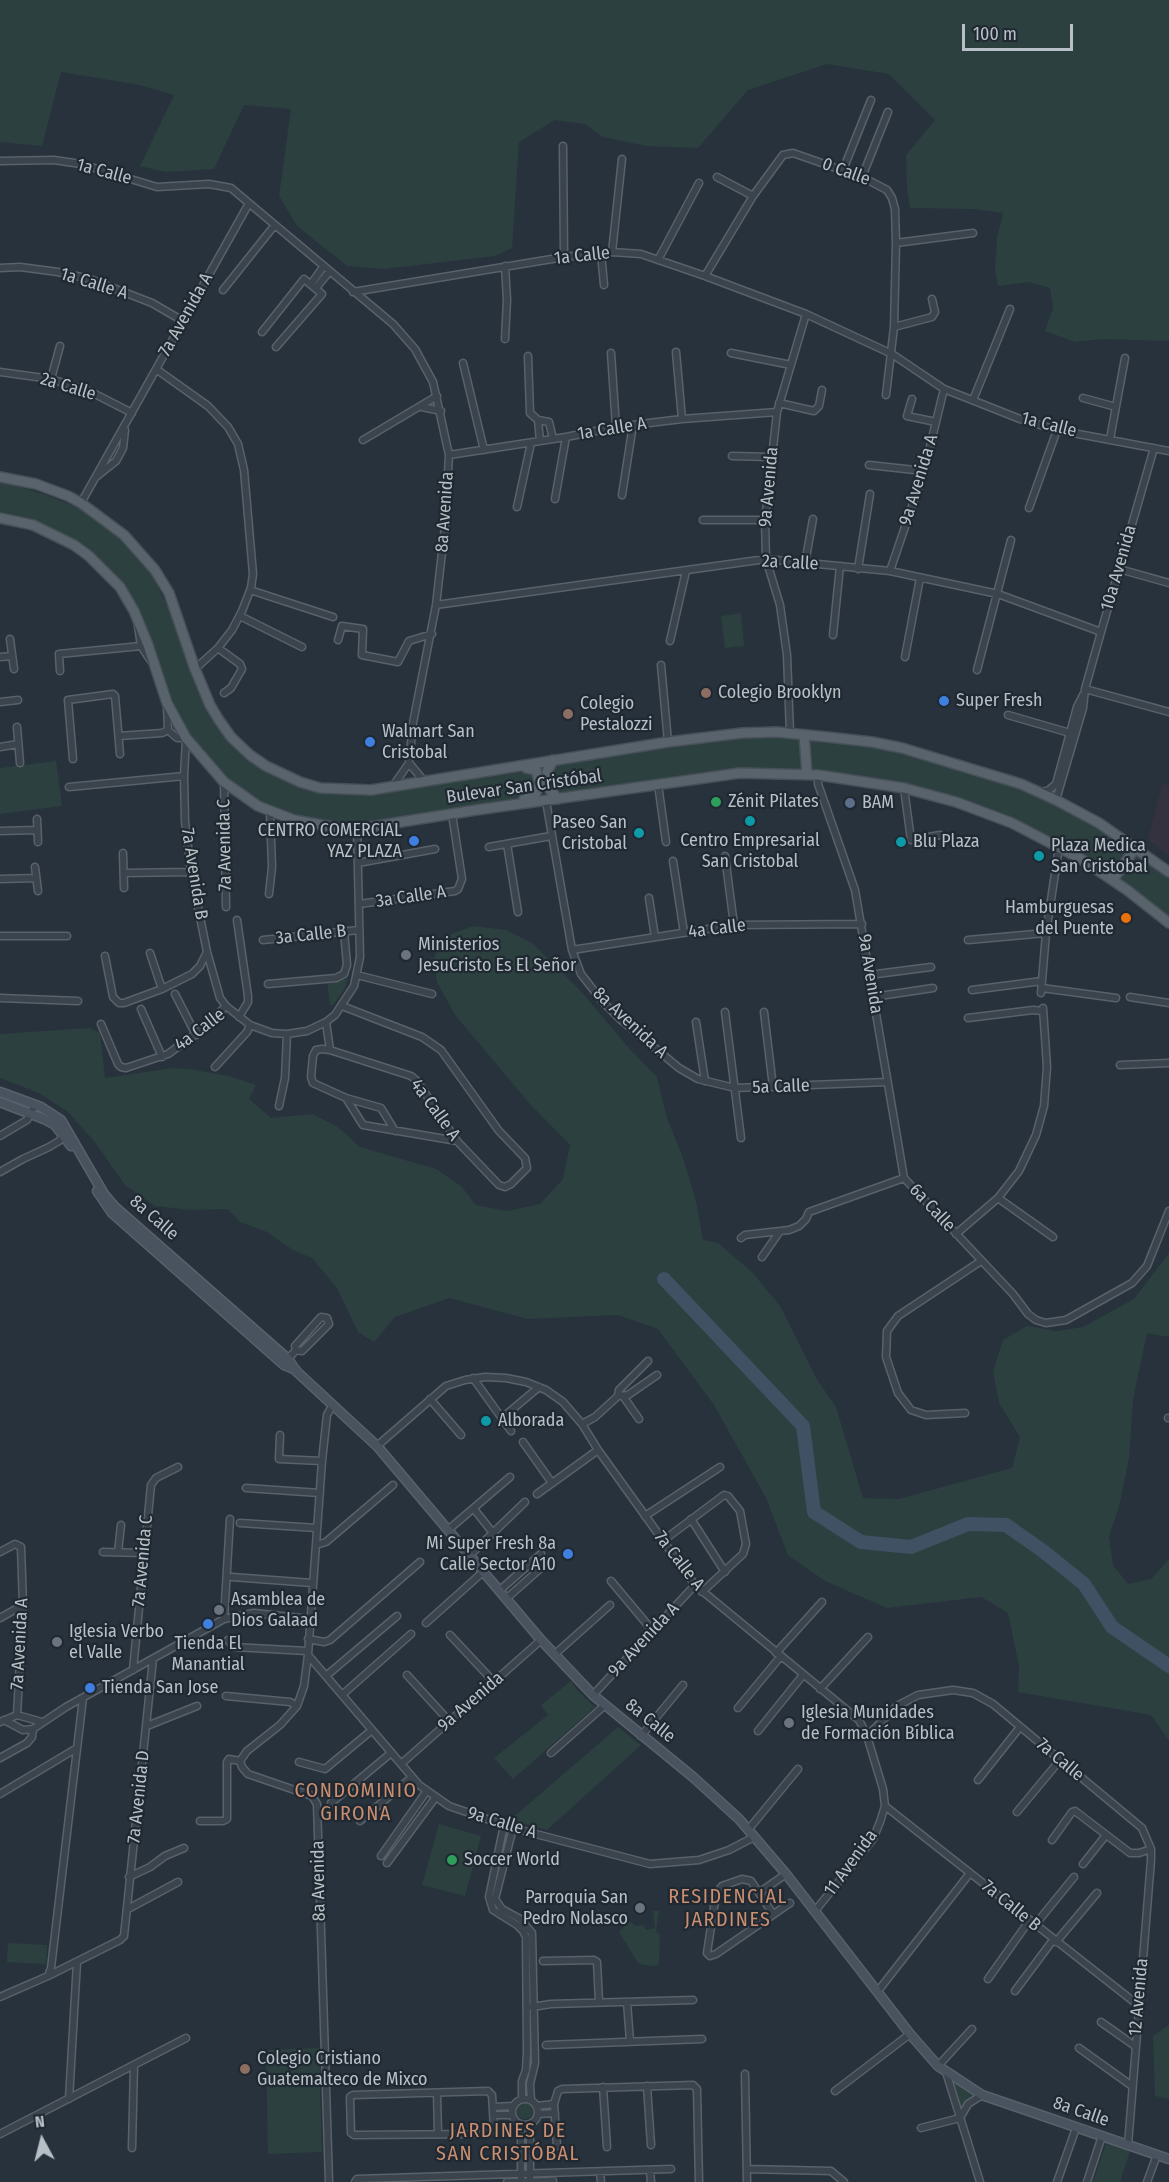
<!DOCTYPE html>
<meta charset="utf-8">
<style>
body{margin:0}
#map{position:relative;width:1169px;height:2182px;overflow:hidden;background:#27323c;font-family:"Fira Sans Condensed",sans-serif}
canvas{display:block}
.north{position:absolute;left:12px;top:2110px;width:60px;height:60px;-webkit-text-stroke:4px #202831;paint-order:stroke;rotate:353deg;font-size:16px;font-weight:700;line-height:24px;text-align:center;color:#b7bfc7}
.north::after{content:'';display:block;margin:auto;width:21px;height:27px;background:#b7bfc7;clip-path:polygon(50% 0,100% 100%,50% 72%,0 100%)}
.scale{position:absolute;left:962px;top:24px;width:111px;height:27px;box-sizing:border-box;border:3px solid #b7bfc7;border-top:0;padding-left:8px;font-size:18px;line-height:21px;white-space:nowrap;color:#b7bfc7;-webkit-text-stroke:4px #202831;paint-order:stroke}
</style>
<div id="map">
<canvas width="1169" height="2182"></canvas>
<div class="north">N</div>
<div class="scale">100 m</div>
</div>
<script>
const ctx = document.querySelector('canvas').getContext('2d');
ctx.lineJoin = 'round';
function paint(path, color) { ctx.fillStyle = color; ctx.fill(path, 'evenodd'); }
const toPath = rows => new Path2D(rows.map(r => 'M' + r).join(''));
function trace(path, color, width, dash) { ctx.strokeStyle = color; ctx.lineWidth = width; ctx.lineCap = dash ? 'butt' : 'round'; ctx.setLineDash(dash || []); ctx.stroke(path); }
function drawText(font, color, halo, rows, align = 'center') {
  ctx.font = font + ' "Fira Sans Condensed",sans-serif'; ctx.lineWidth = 4.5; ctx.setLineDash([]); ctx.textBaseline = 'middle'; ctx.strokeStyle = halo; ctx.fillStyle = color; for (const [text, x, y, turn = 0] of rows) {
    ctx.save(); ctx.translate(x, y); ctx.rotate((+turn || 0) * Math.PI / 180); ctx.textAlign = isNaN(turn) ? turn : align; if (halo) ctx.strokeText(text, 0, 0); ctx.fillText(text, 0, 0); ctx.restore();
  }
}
paint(toPath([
 [1162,783,1169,785,1169,856,1148,839]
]), '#33323e');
paint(toPath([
 [0,0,1169,0,1169,341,1103,339,1075,342,1045,331,1053,308,1050,288,1029,282,998,286,995,270,997,238,1003,213,973,209,910,208,907,188,906,155,935,120,889,74,827,64,748,90,698,148,646,146,603,137,585,124,555,120,519,142,512,248,495,256,384,269,347,266,297,226,279,196,291,109,244,105,214,169,165,172,140,166,174,95,140,85,61,72,42,146,0,142],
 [0,483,8,483,46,495,84,510,122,538,151,573,174,619,190,663,235,745,319,791,427,785,524,772,531,773,535,778,534,789,529,794,478,809,356,825,328,824,297,818,271,808,248,796,226,780,195,745,173,708,140,618,78,543,0,515],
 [741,613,744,646,725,648,721,616],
 [749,736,801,736,804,771,734,770,681,775,558,795,553,785,551,772,555,764,669,744],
 [807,737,893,749,1032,792,1099,827,1131,849,1112,876,957,799,809,772],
 [56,761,62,806,0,814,0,768],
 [1135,852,1169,876,1169,918,1116,880],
 [473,926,506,930,532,943,579,989,628,1047,657,1077,667,1118,683,1158,696,1201,703,1240,718,1243,753,1273,780,1306,816,1378,836,1407,863,1498,899,1499,1012,1468,1020,1437,999,1403,993,1371,1003,1340,1027,1326,1056,1331,1083,1327,1134,1299,1169,1253,1169,1337,1147,1333,1133,1400,1129,1458,1119,1507,1109,1536,1113,1565,1128,1584,1151,1579,1169,1559,1169,1741,1151,1715,1018,1692,1019,1666,1008,1613,981,1597,887,1608,825,1581,788,1555,766,1498,714,1405,658,1329,618,1315,528,1319,449,1298,395,1317,374,1342,358,1332,337,1288,312,1258,293,1250,267,1232,240,1222,228,1209,191,1210,155,1206,125,1185,94,1141,68,1112,39,1093,0,1078,0,1034,90,1028,100,1033,105,1078,172,1068,189,1069,229,1076,256,1085,249,1099,271,1118,312,1114,338,1127,360,1147,436,1169,461,1186,476,1205,507,1211,540,1204,563,1179,570,1145,529,1103,455,1015,437,982,434,958,444,937],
 [348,979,344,990,333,1005,330,1005,327,981],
 [571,1681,577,1690,595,1707,513,1779,494,1758,548,1715,541,1705],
 [618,1727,641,1745,547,1830,510,1820],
 [439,1824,481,1836,465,1896,422,1885],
 [653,1911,659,1911,656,1931,660,1935,659,1964,655,1966,643,1965,638,1963,619,1932,629,1921,636,1926,643,1925,646,1930,655,1928],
 [8,1943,47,1945,46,1964,7,1962],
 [1169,2025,1169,2099,1155,2096,1153,2036],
 [319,2048,322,2152,268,2154,266,2050],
 [952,2082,973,2096,960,2107],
 '517 2111a8 8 0 1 1 16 0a8 8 0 1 1-16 0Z',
 [1106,2144,1130,2151,1120,2182,1093,2182]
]), '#2c403f');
trace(toPath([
 [664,1279,803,1426,814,1512,861,1542,911,1547,968,1524,1006,1525,1043,1551,1084,1584,1112,1627,1169,1666]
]), '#3f5163', 14);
const street = toPath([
 [563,146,564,257],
 [0,161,54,160,81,164,157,187,209,184,231,188,393,324,415,349,433,382,449,455,445,526,436,605,413,723,409,763,393,786],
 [843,170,871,100],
 [717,177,753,196],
 [862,177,888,112],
 [896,243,973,233],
 [612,252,622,159],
 [601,253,604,285],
 [658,260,699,183],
 [505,266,507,300,505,339],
 [0,268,20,267,58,272,90,279,152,303,183,321],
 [705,276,753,196,783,155,793,153,833,167,862,177,887,190,892,198,895,209,896,243,894,327,886,395],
 [311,284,323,267],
 [316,288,329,272],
 [223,290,274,226],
 [353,292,564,257,612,252,641,254,705,276,806,314,892,354,944,389,1020,419,1057,430,1169,451],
 [894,327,932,317,935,312,932,299],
 [262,332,304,279,322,294,276,347],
 [676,352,682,419],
 [611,353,616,427],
 [731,353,791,365],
 [528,356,530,413,538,420,549,422,553,439],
 [463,363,484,450],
 [156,369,208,406,228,427,238,444,244,470,253,574,251,588,242,611,232,630,218,648,195,669],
 [0,372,51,379,89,391,132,413],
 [51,379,60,346],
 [1083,398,1116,407],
 [912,399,907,416,936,422],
 [973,400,1010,309],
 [779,403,814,411,819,406,822,390],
 [422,407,441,411],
 [538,420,540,441],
 [1110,439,1125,358],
 [363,440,437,396],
 [449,455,566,437,616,427,682,419,777,412],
 [732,456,771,457],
 [869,465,924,471],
 [96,477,116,461,123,448,125,430],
 [622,495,633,425],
 [555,499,566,437],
 [81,503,248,205],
 [517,507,531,443],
 [1029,508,1057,430],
 [703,520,765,520],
 [805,563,813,519],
 [858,569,870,494],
 [1119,569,1169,583],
 [890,571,924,471,944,389],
 [250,590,333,617],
 [436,605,766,559,890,571,998,594,1101,632],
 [240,616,302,647],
 [138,626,141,646,151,661],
 [833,635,840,566],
 [10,639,14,669],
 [338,640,342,626,363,629,362,655,398,662,409,641,432,634],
 [670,641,686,571],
 [218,648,240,664,242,669,231,688,224,693],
 [0,657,12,656],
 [905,657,920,578],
 [661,665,668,742],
 [977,670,1011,540],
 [60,671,59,654,141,646],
 [1085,689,1169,712],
 [0,702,18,700],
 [167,706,168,730,177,738,185,737],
 [1008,715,1070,733],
 [17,727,20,763],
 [790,733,787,655,780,605,766,559,765,520,777,412,806,314],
 [119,736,162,733,168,730],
 [186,739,184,776,185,821,191,872,207,952,220,998,226,1006,250,1025,272,1033,287,1034,307,1031,326,1022,335,1015,354,986,360,957,357,829],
 [0,747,18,744],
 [73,759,68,700,113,694,115,696,120,754],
 [409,763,424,781],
 [818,775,818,784,855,890,904,1178],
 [224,782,226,907],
 [658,784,666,842],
 [69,787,184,776],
 [904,788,911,840,940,835],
 [1041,792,1049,790,1056,784,1077,707,1083,695],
 [1056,800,1083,708,1085,689,1101,632,1154,448],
 [546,801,572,950,581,974,602,1001,620,1019,679,1068,698,1079,735,1088,887,1082],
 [37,819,38,842],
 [0,831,36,830],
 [507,844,518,912],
 [489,847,551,836],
 [123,853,124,888],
 [725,856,734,925],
 [673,861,684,933],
 [358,863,435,849],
 [35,867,38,891],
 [124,873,191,872],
 [0,879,36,878],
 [269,894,272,867,270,811],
 [649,898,655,937],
 [359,904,455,891,458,889,462,879,452,814],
 [237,920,248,996,248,1002,239,1017],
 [0,936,67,936],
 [263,940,359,930],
 [968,940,1046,933],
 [572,950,734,925,862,924],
 [150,953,162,989],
 [105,956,113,997,119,1003,124,1003,162,989,192,974,200,966,207,952],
 [357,975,432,994],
 [869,975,931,967],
 [268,984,336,978,344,974,347,965,344,931],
 [1042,988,1116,998],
 [972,990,1042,981],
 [1041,993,1046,933,1059,847],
 [175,994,196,1035],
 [873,997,933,988],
 [1130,997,1169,1003],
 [0,998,78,1001],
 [342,1006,422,1037,441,1050,499,1131,525,1158,527,1168,511,1184,505,1187,499,1185,457,1141,417,1081,411,1076,330,1050,322,1049,316,1050,313,1056,311,1077,313,1083,346,1098,381,1108,395,1131],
 [141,1009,162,1057],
 [725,1012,741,1138],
 [764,1012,773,1087],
 [968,1018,1033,1010,1043,1011],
 [326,1022,330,1050],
 [696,1022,705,1081],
 [101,1024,118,1064,121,1067,126,1068,168,1054,205,1027,226,1006],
 [1120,1065,1169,1063],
 [215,1067,247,1032,250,1025],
 [346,1098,363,1125,457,1141],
 [279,1106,285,1078,287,1034],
 [0,1136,27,1120,35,1105],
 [0,1172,23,1159,49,1147,59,1141,64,1135],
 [904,1178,1013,1294,1028,1314,1036,1320,1046,1323,1066,1320,1132,1283,1147,1266,1169,1211],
 [998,1198,1053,1237],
 [956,1234,998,1198,1019,1171,1036,1135,1044,1106,1047,1067,1043,1008],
 [741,1238,745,1235,789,1230,799,1226,806,1219,809,1212,904,1178],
 [762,1257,780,1231],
 [288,1359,296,1350,295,1346,321,1317,327,1318,329,1324,302,1351,296,1350],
 [473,1378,511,1431],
 [618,1396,628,1395,657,1375],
 [623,1396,639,1419],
 [430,1399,461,1435],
 [508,1413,539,1387],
 [965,1413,926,1415,911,1410,898,1393,886,1357,887,1331,898,1316,981,1261],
 [1168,1418,1169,1418],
 [582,1424,595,1417,618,1396,619,1390,648,1361],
 [280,1435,279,1459,322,1461],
 [523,1442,552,1483],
 [377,1446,446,1386,465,1380,485,1377,506,1378,526,1382,546,1390,563,1402,582,1424,598,1450,695,1585,859,1720,867,1736,883,1789,885,1806,880,1822,873,1839,815,1911],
 [246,1488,320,1493],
 [537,1494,598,1450],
 [474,1509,493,1533],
 [645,1516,720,1467],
 [691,1519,725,1572],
 [240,1523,317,1528],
 [448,1530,510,1477],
 [668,1537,724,1495,728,1496,740,1511,746,1544,743,1554,702,1592],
 [316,1545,326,1542,393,1485],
 [0,1552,15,1544,21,1547,23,1605,17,1715],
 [103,1552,144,1553],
 [118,1552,121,1525],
 [470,1555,525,1502],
 [232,1577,312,1583],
 [611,1581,652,1630],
 [500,1590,541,1554],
 [507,1598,550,1560],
 [0,1618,23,1605],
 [224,1619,230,1519],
 [426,1623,484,1571],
 [450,1635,494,1682],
 [308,1639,324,1642,330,1640,420,1562],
 [228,1640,234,1647,307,1651],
 [776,1653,822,1602],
 [555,1654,610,1605],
 [308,1655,419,1785,449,1806,513,1828,650,1864,699,1860,729,1850,754,1837],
 [133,1670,151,1485,156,1478,178,1467],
 [407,1675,449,1721],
 [326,1676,397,1616],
 [820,1689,868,1637],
 [342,1695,411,1634],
 [593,1695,695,1585],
 [226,1696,290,1702,297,1706],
 [738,1708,781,1656],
 [17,1715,42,1722],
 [4,1720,23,1730,33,1729,66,1707,224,1619,254,1613,310,1619],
 [0,1722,17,1715],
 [147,1726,197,1706],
 [758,1731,803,1675],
 [641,1736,683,1685],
 [867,1736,897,1706,918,1695,953,1690,973,1693,993,1704,1142,1828,1151,1849,1151,1860,1128,2145],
 [551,1753,604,1706],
 [0,1758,27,1743,32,1737,33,1729],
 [299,1762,325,1769,372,1730],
 [401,1764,541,1640],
 [978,1780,1020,1727],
 [0,1794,77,1748],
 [331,1803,391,1753],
 [885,1806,1138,2005],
 [1017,1812,1060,1760],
 [200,1821,223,1821,227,1819,227,1762,229,1759,240,1761],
 [360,1821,412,1777],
 [504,1825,489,1897,493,1910,517,1925,523,1931,526,1937,527,2052,526,2070,522,2081,522,2099],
 [513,1828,495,1899,502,1909,520,1919,532,1933,535,2063,530,2084,531,2100],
 [748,1830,798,1769],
 [1052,1840,1072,1812,1075,1811,1130,1853,1139,1853,1151,1849],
 [381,1856,426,1792],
 [387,1863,435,1798],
 [1083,1864,1106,1835],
 [129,1877,150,1867,165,1856,184,1848],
 [760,1892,786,1874],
 [128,1909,178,1882],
 [773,1914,751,1881,742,1879,722,1886,716,1894,707,1953,710,1956,716,1954,790,1903],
 [1035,1925,1074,1877],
 [1056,1942,1097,1893],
 [543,1961,594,1960,597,1962,599,2002],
 [48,1976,120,1940,124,1936,153,1659],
 [988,1979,1029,1921],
 [878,1991,970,1873],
 [1015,1991,1053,1940],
 [0,1997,48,1976,51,1968,83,1698],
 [627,2002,630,2041],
 [532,2007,551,2004,693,2000],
 [1101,2022,1135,2046],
 [546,2045,702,2039],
 [1079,2048,1132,2086],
 [938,2066,972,2029],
 [946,2072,980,2182],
 [745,2074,747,2182],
 [647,2086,651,2145],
 [603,2087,607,2147],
 [488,2091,492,2095,494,2128,487,2134,354,2135,351,2133,350,2097,353,2095,488,2091],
 [835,2091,910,2034],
 [437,2093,438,2134],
 '512 2112a13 13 0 1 1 26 0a13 13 0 1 1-26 0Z',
 [69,2099,77,1962],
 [537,2106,554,2104],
 [493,2107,513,2106],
 [538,2114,555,2113],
 [494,2115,512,2115],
 [921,2128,960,2118,968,2104,982,2095],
 [0,2134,186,2038],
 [557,2146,554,2104,558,2091,562,2089,693,2085,697,2089,699,2182],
 [132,2148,134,2065],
 [747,2169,831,2171,844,2182],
 [650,2170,651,2182],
 [600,2172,601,2182],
 [521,2181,521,2124],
 [530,2181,530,2124],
 [329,2182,317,1804,312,1796,248,1774,242,1767,240,1761,247,1751,280,1725,297,1706,304,1686,308,1655,322,1461,327,1415,332,1406],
 [355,2182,357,2179,671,2169],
 [507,2182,553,2181],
 [1057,2182,1076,2128],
 [1087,2182,1102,2136],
 [1147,2182,1157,2155]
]);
const secondary = toPath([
 [0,1092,41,1107,61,1120,104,1194,115,1207,288,1359,296,1371,377,1446,541,1640,593,1695,693,1777,739,1819,786,1874,910,2034,938,2066,982,2095,1169,2159],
 [0,1102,44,1119,55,1125,71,1146],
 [97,1191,112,1213,284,1365,296,1370]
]);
const primary = toPath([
 [0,477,36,484,68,496,81,503,124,535,155,570,169,593,195,669,210,705,219,720,231,737,250,755,266,766,300,782,320,788,371,790,668,742,742,733,777,732,827,737,872,742,902,748,1021,784,1056,800,1099,823,1169,872],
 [0,518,33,525,74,545,89,556,120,587,134,611,148,645,167,703,186,738,224,782,258,806,294,820,344,829,357,829,476,810,740,773,818,775,904,788,956,802,1012,823,1081,859,1127,890,1169,923],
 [804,735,807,774],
 [553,760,547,772,550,790,558,799],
 [524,799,534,797,540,784,536,770,526,768],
 [1113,880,1135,848]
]);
trace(street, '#59616a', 9);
trace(secondary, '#59616a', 11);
trace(primary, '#474f58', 12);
trace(street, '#3b434c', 6);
trace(secondary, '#49535f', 8);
trace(primary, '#59636c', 9);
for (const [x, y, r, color] of [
 [706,693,6,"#8d6e63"],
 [944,701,6,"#3f7fe0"],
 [568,714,6,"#8d6e63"],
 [370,742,6,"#3f7fe0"],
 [716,802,6,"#2e9e5b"],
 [850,803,6,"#5c6f8a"],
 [750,821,6,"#0f9aa8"],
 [639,833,6,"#0f9aa8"],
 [414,841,6,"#3f7fe0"],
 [901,842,6,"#0f9aa8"],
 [1039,856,6,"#0f9aa8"],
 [1126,918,6,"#e8710a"],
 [406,955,6,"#6b7280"],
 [486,1421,6,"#0f9aa8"],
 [568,1554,6,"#3f7fe0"],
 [219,1610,6,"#6b7280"],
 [208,1624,6,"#3f7fe0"],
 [57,1642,6,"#6b7280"],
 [90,1688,6,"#3f7fe0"],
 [789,1723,6,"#6b7280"],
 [452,1860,6,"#2e9e5b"],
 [640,1908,6,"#6b7280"],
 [245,2069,6,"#8d6e63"]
]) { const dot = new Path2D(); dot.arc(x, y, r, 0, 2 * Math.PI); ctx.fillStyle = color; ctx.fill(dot); trace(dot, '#202831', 2); }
drawText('18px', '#b7bfc7', '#202831', [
 ["1a Calle",104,172,15],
 ["0 Calle",846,172,20],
 ["1a Calle",582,256,-6],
 ["1a Calle A",94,284,17],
 ["7a Avenida A",186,315,-61],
 ["2a Calle",68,387,17],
 ["1a Calle",1049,425,14],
 ["1a Calle A",612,429,-9],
 ["9a Avenida A",919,480,-73],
 ["9a Avenida",769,487,-85],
 ["8a Avenida",445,512,-86],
 ["2a Calle",790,563,3],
 ["10a Avenida",1119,568,-74],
 ["Bulevar San Cristóbal",524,787,-8],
 ["7a Avenida C",225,845,-91],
 ["7a Avenida B",194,874,81],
 ["3a Calle A",411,897,-8],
 ["4a Calle",717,929,-7],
 ["3a Calle B",311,935,-6],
 ["9a Avenida",870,974,81],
 ["8a Avenida A",630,1023,43],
 ["4a Calle",200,1030,-37],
 ["5a Calle",781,1087,-2],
 ["4a Calle A",435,1110,54],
 ["6a Calle",932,1208,47],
 ["8a Calle",154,1218,41],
 ["7a Avenida C",143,1561,-85],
 ["7a Calle A",679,1561,52],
 ["9a Avenida A",644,1640,-47],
 ["7a Avenida A",20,1644,-87],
 ["9a Avenida",471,1702,-41],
 ["8a Calle",650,1721,39],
 ["7a Calle",1060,1760,40],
 ["7a Avenida D",139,1797,-84],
 ["9a Calle A",502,1823,17],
 ["11 Avenida",851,1863,-54],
 ["8a Avenida",319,1881,-91],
 ["7a Calle B",1011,1906,39],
 ["12 Avenida",1139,1997,-85],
 ["8a Calle",1081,2112,19]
]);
drawText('18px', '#b7bfc7', '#202831', [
 ["Colegio Brooklyn",718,693],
 ["Super Fresh",956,701],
 ["Colegio",580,704],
 ["Pestalozzi",580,725],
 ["Walmart San",382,732],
 ["Cristobal",382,753],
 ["Zénit Pilates",728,802],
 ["BAM",862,803],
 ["Paseo San",627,823,"right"],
 ["Cristobal",627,844,"right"],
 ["CENTRO COMERCIAL",402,831,"right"],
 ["YAZ PLAZA",402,852,"right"],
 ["Centro Empresarial",750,841,"center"],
 ["San Cristobal",750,862,"center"],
 ["Blu Plaza",913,842],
 ["Plaza Medica",1051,846],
 ["San Cristobal",1051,867],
 ["Hamburguesas",1114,908,"right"],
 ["del Puente",1114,929,"right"],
 ["Ministerios",418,945],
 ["JesuCristo Es El Señor",418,966],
 ["Alborada",498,1421],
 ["Mi Super Fresh 8a",556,1544,"right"],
 ["Calle Sector A10",556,1565,"right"],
 ["Asamblea de",231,1600],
 ["Dios Galaad",231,1621],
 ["Iglesia Verbo",69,1632],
 ["el Valle",69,1653],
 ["Tienda El",208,1644,"center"],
 ["Manantial",208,1665,"center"],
 ["Tienda San Jose",102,1688],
 ["Iglesia Munidades",801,1713],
 ["de Formación Bíblica",801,1734],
 ["Soccer World",464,1860],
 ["Parroquia San",628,1898,"right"],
 ["Pedro Nolasco",628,1919,"right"],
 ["Colegio Cristiano",257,2059],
 ["Guatemalteco de Mixco",257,2080]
], 'left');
ctx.letterSpacing = '1.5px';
drawText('20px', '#ca8f70', '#202831', [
 ["CONDOMINIO",356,1791],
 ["GIRONA",356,1814],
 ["RESIDENCIAL",728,1897],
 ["JARDINES",728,1920],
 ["JARDINES DE",508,2131],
 ["SAN CRISTÓBAL",508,2154]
]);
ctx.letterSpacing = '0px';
</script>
